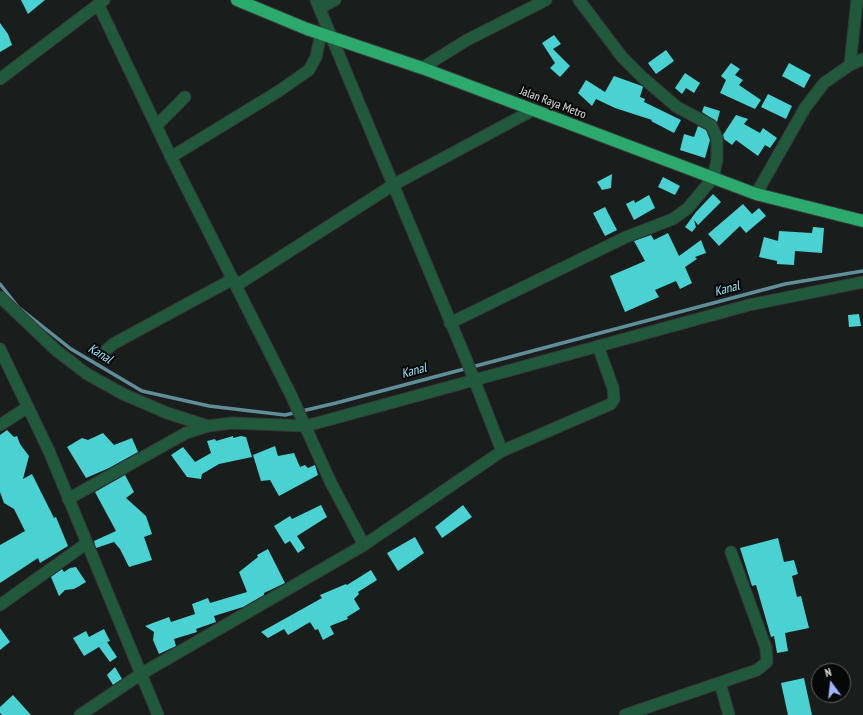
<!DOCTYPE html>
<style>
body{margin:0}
#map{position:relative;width:863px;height:715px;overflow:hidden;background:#191d1c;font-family:"PT Sans Narrow",sans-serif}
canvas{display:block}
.north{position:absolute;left:811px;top:663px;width:40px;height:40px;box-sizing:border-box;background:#060707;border:1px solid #5e5f5f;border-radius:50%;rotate:345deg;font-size:11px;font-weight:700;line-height:16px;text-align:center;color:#e1e3e2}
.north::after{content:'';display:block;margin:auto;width:14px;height:18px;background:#9eb4fd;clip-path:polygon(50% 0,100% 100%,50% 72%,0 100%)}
</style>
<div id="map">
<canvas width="863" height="715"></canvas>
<div class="north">N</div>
</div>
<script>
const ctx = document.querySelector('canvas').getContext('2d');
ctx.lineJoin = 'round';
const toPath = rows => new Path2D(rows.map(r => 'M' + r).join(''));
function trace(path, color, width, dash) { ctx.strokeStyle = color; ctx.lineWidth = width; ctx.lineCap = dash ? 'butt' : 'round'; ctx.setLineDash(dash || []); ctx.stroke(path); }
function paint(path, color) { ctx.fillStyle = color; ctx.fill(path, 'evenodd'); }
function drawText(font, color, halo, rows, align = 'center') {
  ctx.font = font + ' "PT Sans Narrow",sans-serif'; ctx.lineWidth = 4; ctx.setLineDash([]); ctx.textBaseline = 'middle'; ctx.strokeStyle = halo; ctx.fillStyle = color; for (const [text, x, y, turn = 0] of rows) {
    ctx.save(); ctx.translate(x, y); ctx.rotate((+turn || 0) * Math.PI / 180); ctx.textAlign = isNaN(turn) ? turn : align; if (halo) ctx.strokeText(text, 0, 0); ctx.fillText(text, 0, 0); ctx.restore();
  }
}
trace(toPath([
 [0,284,18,307,71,349,142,391,209,406,285,415,336,403,785,284,863,271]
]), '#608e98', 3.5);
paint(toPath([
 [21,0,45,0,28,14],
 [0,23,8,34,12,45,0,52],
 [554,35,561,44,553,49,570,66,560,77,550,68,555,63,542,43],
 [666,50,674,61,656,74,648,63],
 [731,63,740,69,735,75,743,80,739,85,761,100,755,109,720,93,726,80,721,76],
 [789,63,811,75,804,88,782,76],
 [685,73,700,83,694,93,686,88,682,94,675,88],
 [614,76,642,86,643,87,640,97,645,99,644,102,681,120,674,133,651,121,652,120,615,108,596,99,592,106,578,93,586,80,605,92],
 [768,94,792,106,786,119,761,107],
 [704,106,720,111,717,122,702,112],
 [736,115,748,119,744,124,760,133,763,128,777,138,770,148,765,145,758,156,736,140,732,145,724,139,723,135],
 [698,126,706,130,710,140,705,158,680,150,684,134,694,137],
 [612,174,611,188,602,190,597,182],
 [663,177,680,186,675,195,658,187],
 [713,194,721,202,698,225,694,220,696,227,692,232,685,227,696,212],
 [649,195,655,208,634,220,626,204,634,200,635,203],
 [743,204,752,214,759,208,766,216,746,233,740,226,719,246,708,234],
 [605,207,617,230,605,236,593,213],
 [813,227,824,228,822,253,795,251,794,265,777,264,777,261,759,257,764,237,778,241,779,231,812,233],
 [668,233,679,256,701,240,706,253,695,257,697,259,685,267,692,283,680,289,676,281,655,290,659,297,625,312,610,276,645,261,634,241,651,235,654,240],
 [859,314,861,326,849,327,848,315],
 [7,430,14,437,17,436,20,444,29,456,23,479,32,474,54,518,56,517,68,546,40,563,38,558,0,583,0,545,25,531,14,509,4,503,0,492,0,435],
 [103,433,114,445,132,438,138,452,109,468,86,478,67,447,82,438,88,440],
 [233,436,233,438,241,436,246,437,252,457,219,464,202,474,201,479,187,477,171,455,183,447,195,462,211,453,207,441,215,439,216,441],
 [275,446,278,456,294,453,300,467,305,465,308,468,315,465,318,475,279,496,270,480,261,481,253,455],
 [125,475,134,492,126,498,146,516,152,534,144,537,152,560,129,567,120,549,114,542,96,548,94,541,116,531,95,492],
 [321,505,327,517,297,536,305,548,298,553,290,541,285,544,274,526,290,516,292,519],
 [463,505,472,517,442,538,435,527],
 [415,537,424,553,398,571,387,553],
 [778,538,784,562,794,560,798,574,792,576,797,597,801,596,809,628,785,633,788,651,777,653,774,636,771,637,756,585,752,586,740,548],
 [268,549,285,583,264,593,264,595,243,607,214,616,216,622,196,629,197,632,174,639,176,646,159,654,153,640,154,632,145,626,169,617,171,622,195,614,192,604,208,598,210,603,247,592,239,572,258,557,257,555],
 [76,567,86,582,74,589,65,590,59,596,51,577,62,569,64,572,70,568],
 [371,570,377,580,358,592,359,594,354,599,360,609,347,617,348,619,330,626,334,634,323,640,318,629,315,630,310,622,288,635,284,629,268,638,261,632,322,598,320,595,346,584,347,585],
 [0,628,10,642,0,650],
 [104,629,110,641,107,642,117,657,110,662,99,647,84,656,73,638,86,631,89,637],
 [115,667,122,679,113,685,107,675],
 [804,678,812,715,788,715,781,683],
 [13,695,31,715,2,715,0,713,0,707]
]), '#49d2d1');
const minor = toPath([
 [316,0,466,359,502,451],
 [98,4,171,157,291,395,331,483,364,545],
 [320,8,335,0],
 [850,65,857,0],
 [422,68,467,40,546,0],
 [0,79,104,0],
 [157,125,185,97],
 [171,157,279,91,309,70,316,57,321,34],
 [756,194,805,108,824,83,850,65,863,59],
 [237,285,393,185,533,110],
 [0,297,57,351,87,374,123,394,167,413,208,426],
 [450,323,626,237,673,219,688,208,713,178,717,160,717,138,711,125,677,107,642,77,622,57,579,0],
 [0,349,49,451,158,715],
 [102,354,113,344,233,279],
 [0,425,28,407],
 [68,499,186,433,208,426,232,423,306,426,749,305,863,282],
 [0,605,87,543],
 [720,683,729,715],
 [80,715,141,674,364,545,502,451,611,404,614,399,613,388,598,346],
 [625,715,757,670,767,662,766,648,731,552]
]);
const highway = toPath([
 [237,0,307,29,422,68,756,194,863,221]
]);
trace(minor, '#353938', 13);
trace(highway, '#353938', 14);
trace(minor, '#20593b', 11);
trace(highway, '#2ca96c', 12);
drawText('12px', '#e1e3e2', '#060707', [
 ["Jalan Raya Metro",553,103,21]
]);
drawText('italic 13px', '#94ebff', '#060707', [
 ["Kanal",727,289,-15],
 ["Kanal",100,354,31],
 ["Kanal",414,371,-15]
]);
</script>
